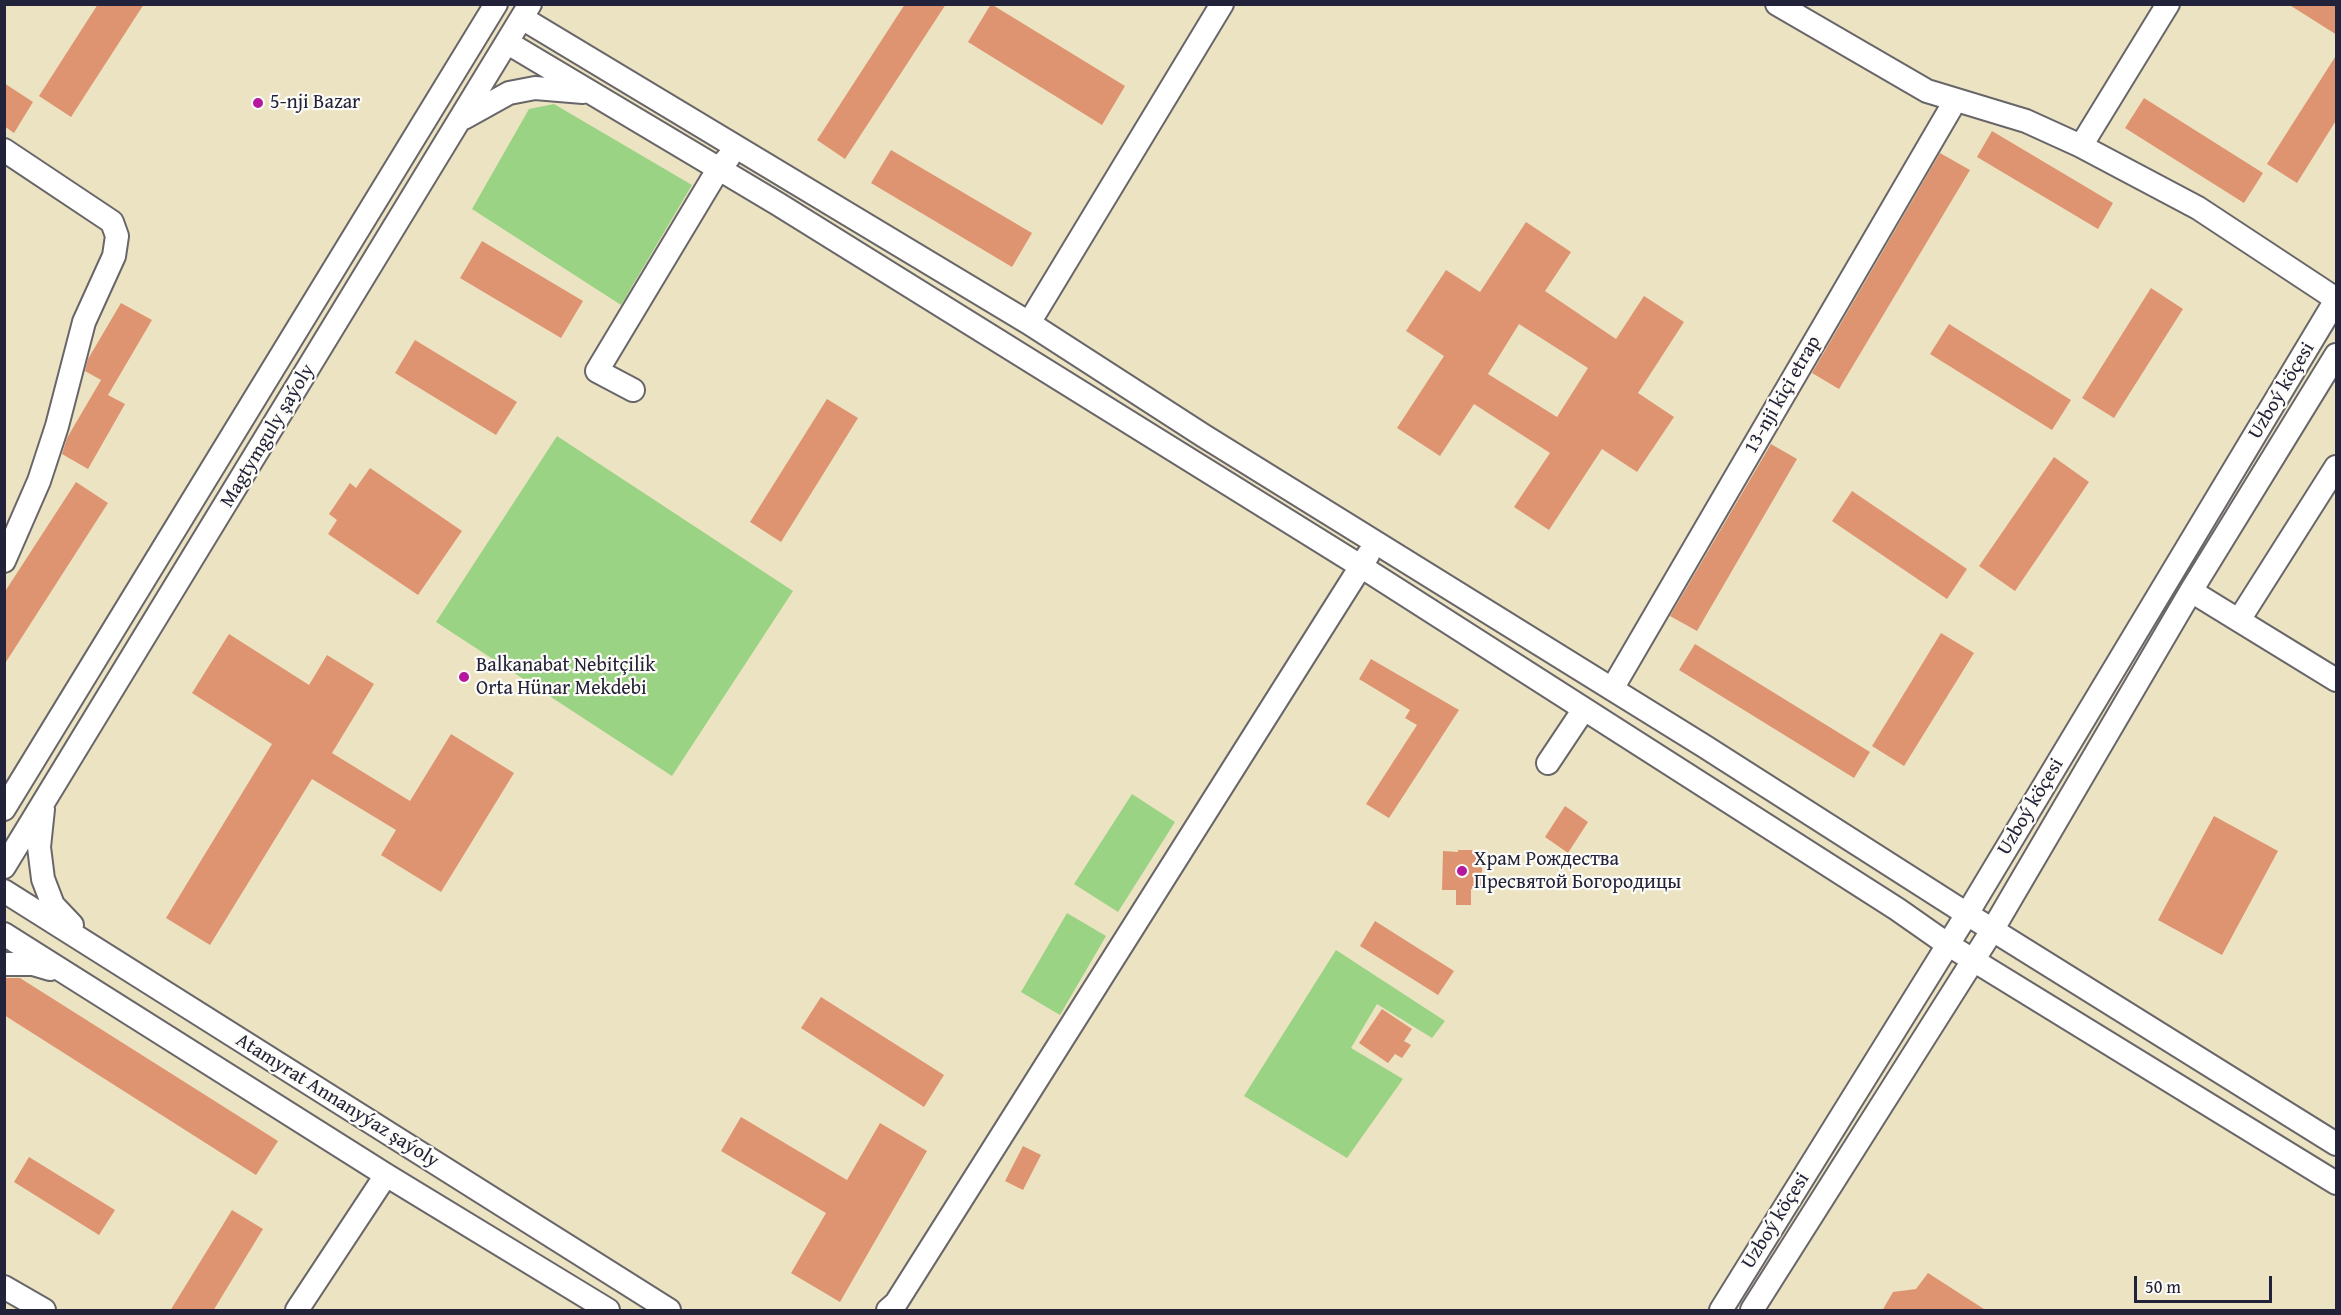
<!DOCTYPE html>
<meta charset="utf-8">
<style>
body{margin:0}
#map{position:relative;width:2341px;height:1315px;overflow:hidden;background:#ece3c2;font-family:"Gentium Book Plus",serif}
canvas{display:block}
.frame{position:absolute;inset:0;border:6px solid #22223b;pointer-events:none}
.scale{position:absolute;left:2134px;top:1276px;width:138px;height:27px;box-sizing:border-box;border:3px solid #22223b;border-top:0;padding-left:8px;font-size:18px;line-height:21px;white-space:nowrap;color:#22223b;-webkit-text-stroke:4px #fdfcf7;paint-order:stroke}
</style>
<div id="map">
<canvas width="2341" height="1315"></canvas>
<div class="frame"></div>
<div class="scale">50 m</div>
</div>
<script>
const ctx = document.querySelector('canvas').getContext('2d');
ctx.lineJoin = 'round';
function paint(path, color) { ctx.fillStyle = color; ctx.fill(path, 'evenodd'); }
const toPath = rows => new Path2D(rows.map(r => 'M' + r).join(''));
function trace(path, color, width, dash) { ctx.strokeStyle = color; ctx.lineWidth = width; ctx.lineCap = dash ? 'butt' : 'round'; ctx.setLineDash(dash || []); ctx.stroke(path); }
function drawText(font, color, halo, rows, align = 'center') {
  ctx.font = font + ' "Gentium Book Plus",serif'; ctx.lineWidth = 4.5; ctx.setLineDash([]); ctx.textBaseline = 'middle'; ctx.strokeStyle = halo; ctx.fillStyle = color; for (const [text, x, y, turn = 0] of rows) {
    ctx.save(); ctx.translate(x, y); ctx.rotate((+turn || 0) * Math.PI / 180); ctx.textAlign = isNaN(turn) ? turn : align; if (halo) ctx.strokeText(text, 0, 0); ctx.fillText(text, 0, 0); ctx.restore();
  }
}
paint(toPath([
 [554,104,692,185,621,305,472,209,529,109],
 [557,436,793,591,672,776,436,622],
 [1132,794,1175,822,1118,912,1074,884],
 [1067,913,1106,936,1060,1015,1021,992],
 [1336,950,1445,1021,1432,1038,1377,1004,1351,1048,1403,1079,1347,1158,1244,1096]
]), '#9bd385');
paint(toPath([
 [98,4,144,4,71,117,39,96],
 [905,4,946,4,845,159,817,140],
 [991,4,1125,86,1102,125,968,42],
 [2288,4,2337,4,2337,35],
 [2337,54,2337,119,2297,183,2267,164],
 [4,83,33,102,14,133,4,126],
 [2144,98,2263,173,2244,203,2125,128],
 [1992,131,2113,203,2098,229,1977,157],
 [891,150,1032,233,1012,267,871,183],
 [1940,153,1970,170,1839,389,1812,373],
 [1526,222,1571,252,1545,291,1616,339,1644,296,1684,322,1638,393,1674,417,1637,472,1602,449,1549,530,1514,507,1550,453,1474,404,1440,456,1397,428,1444,356,1406,331,1446,270,1480,292],
 [1519,324,1588,368,1557,417,1488,374],
 [482,241,583,301,561,338,460,278],
 [2151,288,2183,309,2114,418,2082,398],
 [121,303,152,320,108,395,125,404,88,469,62,454,67,438,101,380,85,371,88,359],
 [1949,324,2071,400,2052,430,1930,354],
 [415,340,517,402,496,435,395,373],
 [827,399,858,418,781,542,750,522],
 [1771,444,1797,459,1697,631,1670,616],
 [2054,457,2089,482,2015,591,1979,566],
 [370,468,462,531,418,595,328,534,337,520,329,514,350,483,356,488],
 [76,482,108,503,4,665,4,593],
 [1852,491,1967,569,1947,599,1832,521],
 [1941,633,1974,653,1904,766,1872,746],
 [229,634,309,685,327,655,374,684,332,753,410,801,451,734,514,773,441,892,381,855,396,830,312,779,210,945,166,918,272,744,192,693],
 [1695,644,1870,752,1854,778,1679,670],
 [1371,659,1459,710,1389,818,1366,804,1417,725,1405,718,1410,710,1359,679],
 [1565,806,1588,822,1568,853,1545,837],
 [2214,816,2278,851,2222,955,2158,920],
 [1458,850,1482,850,1482,889,1471,889,1471,905,1456,905,1456,890,1442,890,1443,851,1458,852],
 [1375,921,1454,971,1438,995,1360,946],
 [4,978,20,978,278,1141,256,1175,4,1015],
 [821,997,944,1075,924,1107,801,1028],
 [1382,1009,1412,1029,1404,1041,1411,1045,1402,1058,1395,1054,1388,1063,1359,1043],
 [741,1117,847,1180,880,1123,927,1151,840,1302,791,1273,826,1213,721,1151],
 [1023,1146,1041,1155,1023,1190,1005,1181],
 [29,1157,115,1210,99,1235,14,1182],
 [232,1210,263,1229,213,1311,170,1311],
 [1928,1273,1987,1311,1882,1311,1893,1292,1916,1289]
]), '#de9471');
const minor = toPath([
 [1777,4,1927,91,2026,121,2081,146,2198,208,2336,299],
 [522,18,1029,323,1204,436,1704,746,1967,914,2336,1144],
 [508,43,778,204,1362,567,1897,909,1947,944,2336,1183],
 [464,118,509,93,535,88,583,92],
 [2081,146,2168,4],
 [4,150,112,222,117,236,114,256,84,322,57,426,39,481,4,561],
 [1029,323,1222,4],
 [633,390,597,371,719,168,729,157],
 [2191,591,2336,680],
 [2239,620,2336,467],
 [1612,689,1955,101],
 [1548,763,1584,709],
 [4,809,496,4],
 [43,809,39,847,43,879,53,905,72,925],
 [4,867,530,4],
 [4,891,669,1310],
 [4,934,386,1175,608,1310],
 [4,964,33,964,50,969],
 [4,1287,44,1310],
 [297,1310,386,1175],
 [888,1310,896,1303,1368,555],
 [1721,1310,1967,914,2336,300],
 [1752,1310,1993,929,2191,591,2336,355]
]);
trace(minor, '#69666a', 26);
trace(minor, '#fff', 22);
for (const [x, y, r, color] of [
 [258,103,6,"#b5179e"],
 [464,677,6,"#b5179e"],
 [1462,871,6,"#b5179e"]
]) { const dot = new Path2D(); dot.arc(x, y, r, 0, 2 * Math.PI); ctx.fillStyle = color; ctx.fill(dot); trace(dot, '#fdfcf7', 2); }
drawText('20px', '#22223b', '#fdfcf7', [
 ["5-nji Bazar",270,103],
 ["Balkanabat Nebitçilik",476,666],
 ["Orta Hünar Mekdebi",476,689],
 ["Храм Рождества",1474,860],
 ["Пресвятой Богородицы",1474,883]
], 'left');
drawText('20px', '#22223b', '#fdfcf7', [
 ["Uzboý köçesi",2282,391,-59],
 ["13-nji kiçi etrap",1783,395,-60],
 ["Magtymguly şaýoly",268,436,-59],
 ["Uzboý köçesi",2031,807,-59],
 ["Atamyrat Annanyýaz şaýoly",337,1101,32],
 ["Uzboý köçesi",1776,1221,-58]
]);
</script>
